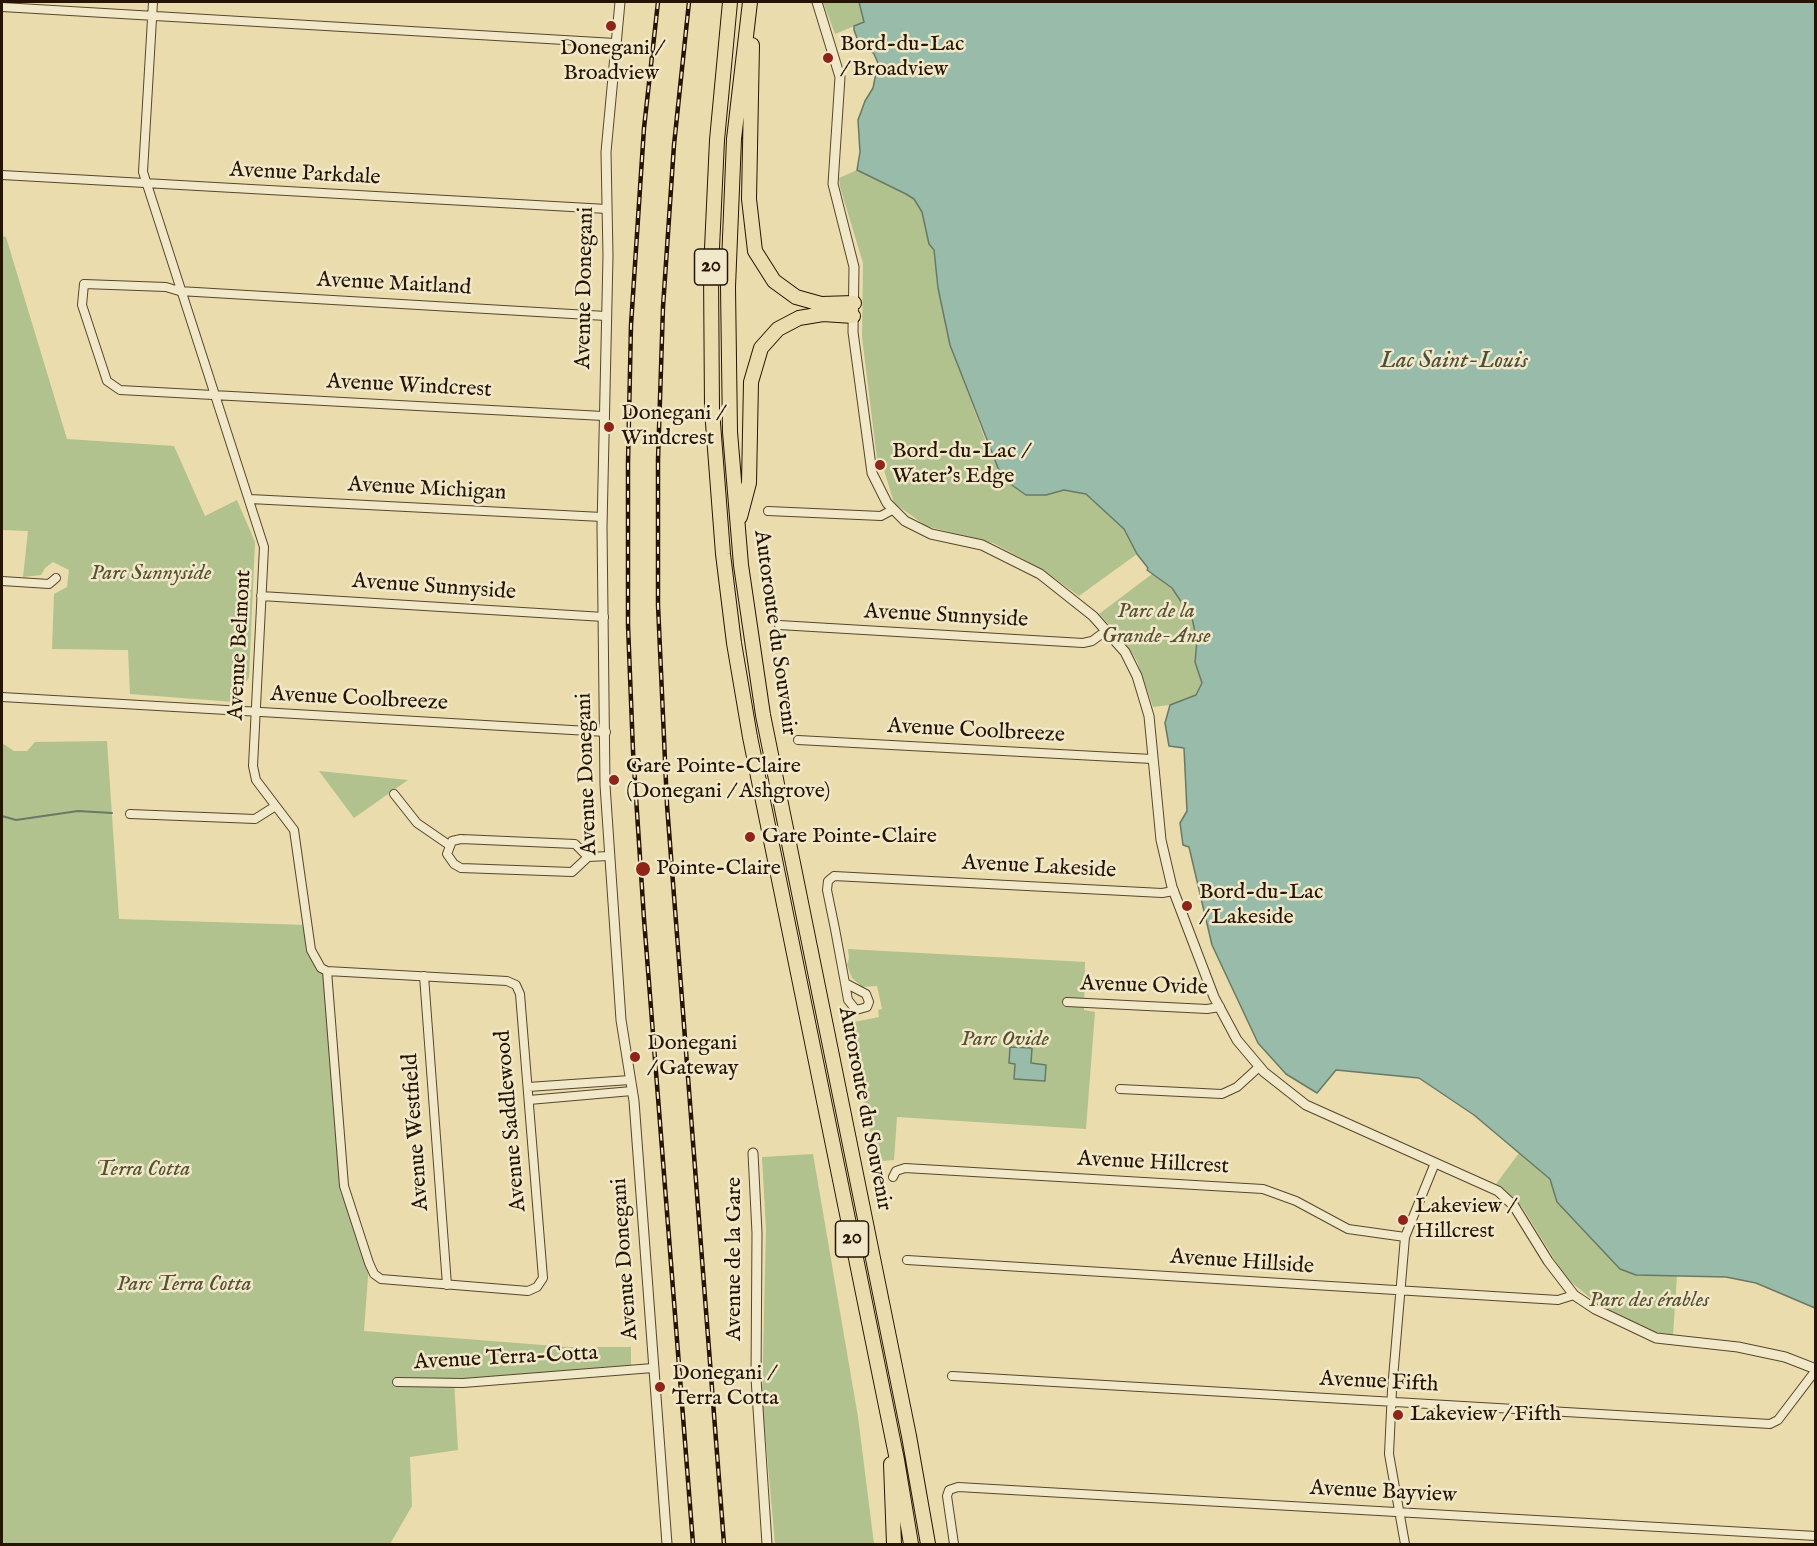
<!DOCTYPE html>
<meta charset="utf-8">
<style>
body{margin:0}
#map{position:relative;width:1817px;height:1546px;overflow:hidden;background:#eadcac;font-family:"IM FELL English",serif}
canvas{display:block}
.frame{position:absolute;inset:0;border:3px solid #261400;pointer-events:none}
</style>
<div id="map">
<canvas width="1817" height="1546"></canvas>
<div class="frame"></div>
</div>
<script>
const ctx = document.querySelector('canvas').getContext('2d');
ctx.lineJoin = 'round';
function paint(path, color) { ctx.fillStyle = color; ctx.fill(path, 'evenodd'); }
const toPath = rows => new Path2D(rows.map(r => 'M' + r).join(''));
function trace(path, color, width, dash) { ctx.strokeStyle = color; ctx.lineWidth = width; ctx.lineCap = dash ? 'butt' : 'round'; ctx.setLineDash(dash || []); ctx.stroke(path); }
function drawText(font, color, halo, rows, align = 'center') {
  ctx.font = font + ' "IM FELL English",serif'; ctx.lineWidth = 5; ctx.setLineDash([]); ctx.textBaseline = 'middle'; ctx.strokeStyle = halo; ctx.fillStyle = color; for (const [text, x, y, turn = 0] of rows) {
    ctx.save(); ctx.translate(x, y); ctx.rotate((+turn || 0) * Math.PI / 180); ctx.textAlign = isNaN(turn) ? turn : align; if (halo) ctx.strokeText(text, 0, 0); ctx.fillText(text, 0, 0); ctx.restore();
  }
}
paint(toPath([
 [823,2,859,2,864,22,835,34],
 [857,170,906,194,914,199,922,212,929,244,934,250,938,288,950,345,986,442,998,468,1009,483,1026,495,1046,495,1064,490,1086,494,1124,529,1134,547,1137,554,1079,596,1040,568,993,543,926,526,894,503,882,463,878,463,876,451,862,337,863,263,840,187,839,178],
 [2,236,6,237,67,439,174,446,205,516,237,500,255,542,249,677,234,702,130,694,128,650,52,649,54,594,67,587,69,570,53,562,45,568,41,575,23,577,28,531,2,530],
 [1152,574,1162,579,1178,595,1192,618,1197,641,1195,662,1202,683,1196,695,1170,705,1153,707,1137,661,1121,637,1099,614],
 [107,741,119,919,307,925,311,950,327,971,344,1186,369,1263,364,1331,568,1347,631,1347,631,1365,454,1380,458,1450,410,1457,412,1506,390,1544,2,1544,2,743,14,751,27,751,35,742],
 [319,771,408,780,354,818],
 [848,949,1085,962,1084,1010,1095,1012,1086,1129,897,1117,894,1160,882,1161,871,1136,849,1023,879,1017,878,1010,882,1009,877,986,862,987,852,978,847,965,849,958],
 [1519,1153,1550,1179,1557,1202,1636,1275,1677,1276,1673,1335,1655,1332,1599,1305,1566,1278,1522,1207,1496,1184],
 [813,1154,858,1417,874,1544,775,1544,762,1398,766,1229,762,1157]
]), '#b1c28e');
const water = toPath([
 [859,2,1815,2,1815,1308,1756,1283,1726,1277,1636,1275,1620,1269,1557,1202,1550,1179,1474,1115,1419,1078,1336,1070,1317,1093,1286,1074,1258,1043,1212,945,1189,847,1183,845,1180,823,1187,811,1184,748,1169,746,1165,723,1170,705,1196,695,1202,683,1195,662,1197,641,1192,618,1172,588,1147,570,1148,568,1137,554,1124,529,1086,494,1064,490,1046,495,1026,495,1009,483,998,468,950,345,938,288,934,250,929,244,922,212,914,199,906,194,857,170,860,152,858,120,865,101,873,88,878,63,874,54,857,38,854,30,854,26,864,22,859,2],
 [1010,1047,1032,1048,1031,1063,1046,1065,1045,1081,1014,1079,1015,1064,1009,1063,1010,1047]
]);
paint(water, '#98bca9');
trace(water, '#6a7965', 1.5);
trace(toPath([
 [2,816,16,820,78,811,112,813]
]), '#6a7965', 2);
const minor = toPath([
 [153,2,143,172,264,547,253,766,256,780,294,830,311,950,321,968,327,971,344,1186,369,1263,374,1274,381,1279,528,1291,537,1287,543,1278,520,994,516,985,507,981,327,971],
 [2,7,615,43],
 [2,175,607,209],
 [603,416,120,390,107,381,82,305,84,284,166,287,179,291,606,316],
 [250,499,602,517],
 [768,511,881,516,892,510],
 [2,581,49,584,56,578],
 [261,596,604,617],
 [779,625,1083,643,1092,641,1107,630],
 [2,697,606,732],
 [798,740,1152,759],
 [394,794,417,823,449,845],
 [130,814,255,819,274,807],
 [461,839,575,844,588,857,572,872,461,868,454,864,447,854,452,841,461,839],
 [588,857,609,856],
 [424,976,447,1285],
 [845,983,866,994,869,1002,867,1007,856,1010,848,1000,845,983,835,929,827,890,828,881,834,876,1162,893,1174,891],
 [1067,1002,1207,1009,1220,1007],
 [528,1087,630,1080],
 [1120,1089,1222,1094,1237,1087,1259,1067],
 [529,1100,632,1091],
 [893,1177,896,1171,905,1168,1263,1189,1296,1201,1348,1229,1405,1237],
 [907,1260,1558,1300,1574,1295],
 [952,1376,1770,1424,1778,1420,1816,1370],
 [397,1382,463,1383,653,1368],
 [954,1544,947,1496,949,1490,958,1487,1816,1536],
 [1405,1544,1389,1454,1392,1390,1405,1237,1435,1163]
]);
const tertiary = toPath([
 [620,2,606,152,608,256,602,527,605,785,621,1020,634,1101,667,1544],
 [817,2,840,77,833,184,854,267,853,332,872,473,887,503,905,521,931,534,982,545,1040,574,1093,616,1125,652,1137,676,1149,716,1161,840,1172,887,1214,997,1237,1040,1264,1072,1306,1105,1498,1191,1514,1206,1548,1261,1574,1295,1595,1309,1656,1338,1738,1347,1785,1357,1816,1369],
 [753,1153,757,1233,756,1378,767,1544]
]);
const motorway = toPath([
 [730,2,717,140,711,270,712,410,723,554,734,643,750,737,897,1460,911,1544],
 [750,2,734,139,728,287,730,432,741,565,763,715,909,1436,928,1544],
 [752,45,749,199,755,251,774,281,796,297,821,304,854,303],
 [740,517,749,483,751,382,761,348,778,329,799,318,823,314,853,316],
 [891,1464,894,1544]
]);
trace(minor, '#57462b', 10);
trace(tertiary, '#57462b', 11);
trace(motorway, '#261400', 16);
trace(minor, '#f1e8c9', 8);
trace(tertiary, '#f1e8c9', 9);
trace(motorway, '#eadcac', 14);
const rail = toPath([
 [658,2,644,128,631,325,628,463,628,625,633,751,644,919,693,1544],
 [689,2,674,145,663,307,658,460,658,605,667,805,724,1544]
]);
trace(rail, '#261400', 4.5);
trace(rail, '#f1e8c9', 2, [7]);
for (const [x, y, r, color] of [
 [611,26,6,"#8f2418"],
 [828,58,6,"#8f2418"],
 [609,427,6,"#8f2418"],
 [880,465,6,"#8f2418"],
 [614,780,6,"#8f2418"],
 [750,837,6,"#8f2418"],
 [643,869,8,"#8f2418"],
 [1187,906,6,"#8f2418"],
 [635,1057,6,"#8f2418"],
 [1403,1220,6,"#8f2418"],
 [660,1387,6,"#8f2418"],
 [1398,1415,6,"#8f2418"]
]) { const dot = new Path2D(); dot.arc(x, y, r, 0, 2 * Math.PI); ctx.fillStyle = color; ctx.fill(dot); trace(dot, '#f1e8c9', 2); }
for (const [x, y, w] of [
 [711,267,33],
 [852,1239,33]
]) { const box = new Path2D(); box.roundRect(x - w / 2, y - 18, w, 36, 4.5); ctx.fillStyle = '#f1e8c9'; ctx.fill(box); trace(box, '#261400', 1.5); }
drawText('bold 21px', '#261400', null, [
 ["20",711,267],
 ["20",852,1239]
]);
drawText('22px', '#261400', '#f1e8c9', [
 ["Bord-du-Lac",840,45],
 ["/ Broadview",840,70],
 ["Donegani /",611,49,"center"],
 ["Broadview",611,74,"center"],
 ["Donegani /",621,414],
 ["Windcrest",621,439],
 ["Bord-du-Lac /",892,452],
 ["Water's Edge",892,477],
 ["Gare Pointe-Claire",626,767],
 ["(Donegani / Ashgrove)",626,792],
 ["Gare Pointe-Claire",762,837],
 ["Pointe-Claire",656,869],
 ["Bord-du-Lac",1199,893],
 ["/ Lakeside",1199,918],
 ["Donegani",647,1044],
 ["/ Gateway",647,1069],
 ["Lakeview /",1415,1207],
 ["Hillcrest",1415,1232],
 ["Donegani /",672,1374],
 ["Terra Cotta",672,1399],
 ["Lakeview / Fifth",1410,1415]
], 'left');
drawText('22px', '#261400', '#f1e8c9', [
 ["Avenue Parkdale",305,175,3],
 ["Avenue Maitland",394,285,3],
 ["Avenue Donegani",586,288,-89],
 ["Avenue Windcrest",409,387,3],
 ["Avenue Michigan",427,490,3],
 ["Avenue Sunnyside",434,588,4],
 ["Avenue Sunnyside",946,617,3],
 ["Autoroute du Souvenir",774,633,82],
 ["Avenue Belmont",241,645,-87],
 ["Avenue Coolbreeze",359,700,3],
 ["Avenue Coolbreeze",976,732,3],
 ["Avenue Donegani",588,774,-92],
 ["Avenue Lakeside",1039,868,3],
 ["Avenue Ovide",1144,987,2],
 ["Autoroute du Souvenir",864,1109,79],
 ["Avenue Saddlewood",512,1121,-95],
 ["Avenue Westfield",417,1132,-94],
 ["Avenue Hillcrest",1153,1164,3],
 ["Avenue Donegani",626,1259,-94],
 ["Avenue de la Gare",735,1259,-90],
 ["Avenue Hillside",1242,1263,4],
 ["Avenue Terra-Cotta",506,1359,-3],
 ["Avenue Fifth",1379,1383,3],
 ["Avenue Bayview",1383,1493,3]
]);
drawText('italic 22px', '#575132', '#f1e8c9', [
 ["Parc Sunnyside",151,574],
 ["Parc de la",1156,612],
 ["Grande-Anse",1156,637],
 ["Parc Ovide",1005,1040],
 ["Terra Cotta",143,1170],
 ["Parc Terra Cotta",184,1285],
 ["Parc des érables",1649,1301]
]);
drawText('italic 24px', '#4e4f3b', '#f1e8c9', [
 ["Lac Saint-Louis",1454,362]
]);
</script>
